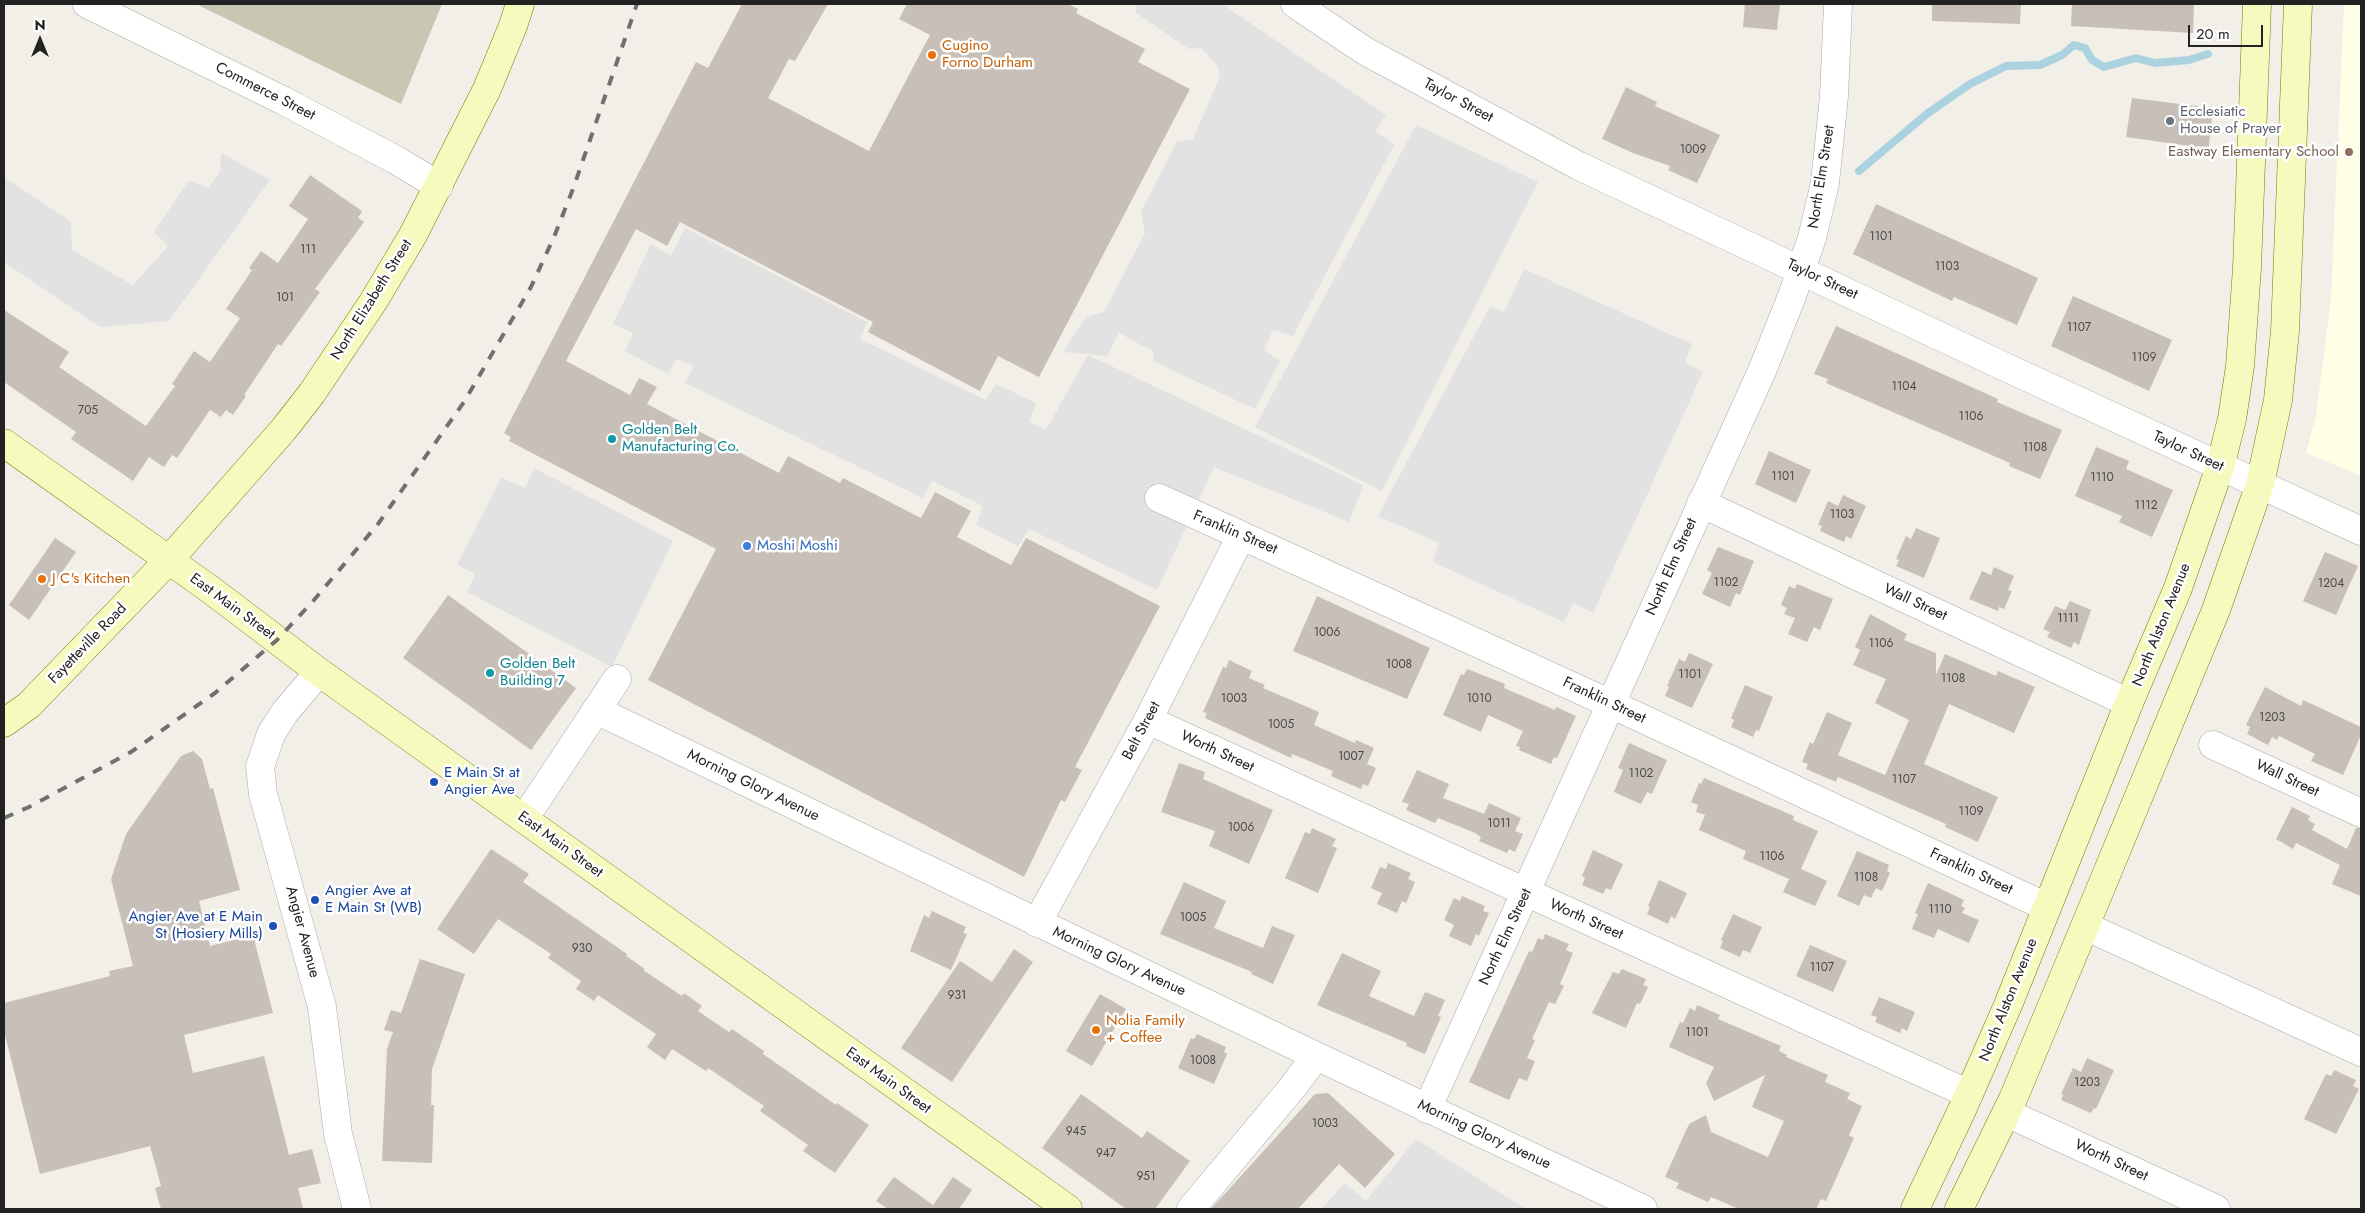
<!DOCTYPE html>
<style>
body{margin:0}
#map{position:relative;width:2365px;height:1213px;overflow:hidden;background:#f2efe9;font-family:Jost,sans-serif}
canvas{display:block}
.frame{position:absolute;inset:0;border:5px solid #222;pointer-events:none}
.north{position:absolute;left:15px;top:15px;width:50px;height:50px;-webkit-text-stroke:4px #fff;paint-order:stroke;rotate:0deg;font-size:14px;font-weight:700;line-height:20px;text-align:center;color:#222}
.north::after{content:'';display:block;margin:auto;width:18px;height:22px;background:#222;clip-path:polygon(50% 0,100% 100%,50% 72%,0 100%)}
.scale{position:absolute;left:2188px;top:25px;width:75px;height:22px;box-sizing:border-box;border:2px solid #222;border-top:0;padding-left:6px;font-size:15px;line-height:18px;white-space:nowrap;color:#222;-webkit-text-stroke:4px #fff;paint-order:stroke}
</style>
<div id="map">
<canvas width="2365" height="1213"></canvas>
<div class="frame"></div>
<div class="north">N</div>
<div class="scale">20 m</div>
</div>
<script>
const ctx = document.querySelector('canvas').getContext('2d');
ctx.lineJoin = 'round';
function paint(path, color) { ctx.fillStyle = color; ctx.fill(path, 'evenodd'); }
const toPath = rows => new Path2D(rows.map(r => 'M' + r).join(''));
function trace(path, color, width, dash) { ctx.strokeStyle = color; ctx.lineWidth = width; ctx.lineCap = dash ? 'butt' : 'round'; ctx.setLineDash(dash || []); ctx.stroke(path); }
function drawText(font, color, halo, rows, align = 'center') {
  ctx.font = font + ' Jost,sans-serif'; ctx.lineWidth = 5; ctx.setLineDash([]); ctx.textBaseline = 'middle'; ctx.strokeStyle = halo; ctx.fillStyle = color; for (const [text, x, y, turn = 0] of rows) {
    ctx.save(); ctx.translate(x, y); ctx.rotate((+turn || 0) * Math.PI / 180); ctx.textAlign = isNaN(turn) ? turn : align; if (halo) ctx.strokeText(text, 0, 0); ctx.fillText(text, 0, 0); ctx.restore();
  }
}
paint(toPath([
 [2344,4,2361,4,2361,476,2306,453,2316,416,2331,299]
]), '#ffffe5');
paint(toPath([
 [196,4,442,4,401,104]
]), '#c7c7b4');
paint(toPath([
 [1135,4,1222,4,1386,115,1375,131,1394,145,1293,336,1273,330,1264,350,1280,361,1255,409,1153,361,1154,352,1119,333,1107,356,1063,352,1086,317,1104,312,1145,233,1141,212,1177,141,1193,139,1220,76,1217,65,1201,48,1189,49,1136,13],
 [1416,125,1538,182,1382,491,1255,427],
 [221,153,270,180,169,321,100,327,4,262,4,177,71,222,72,250,133,285,168,246,154,232,189,180,208,188,220,172],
 [685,228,867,322,860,339,986,400,996,384,1036,403,1029,422,1046,430,1088,355,1363,485,1349,522,1214,467,1157,590,1029,529,1018,546,976,525,983,506,932,481,923,498,685,383,694,366,676,359,668,374,625,351,633,333,613,324,651,244,671,256],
 [1524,269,1692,344,1685,363,1703,372,1593,613,1573,603,1564,622,1433,562,1439,543,1378,516,1490,306,1504,312],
 [534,468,673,541,612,667,467,592,475,574,457,565,501,478,525,488],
 [1416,1139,1526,1209,1321,1209,1345,1183,1366,1201]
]), '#e2e2e2');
trace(toPath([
 [1859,171,1928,113,1970,84,2006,66,2040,65,2062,55,2074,45,2085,48,2092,60,2104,67,2136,58,2155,63,2189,60,2208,54]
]), '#aad3df', 8);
paint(toPath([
 [742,4,828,4,795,61,789,59,768,98,869,151,930,35,899,19,907,4,1068,4,1078,9,1076,13,1145,49,1138,62,1190,89,1039,377,998,356,980,391,868,332,873,322,680,222,667,246,636,229,566,361,630,395,639,378,657,387,647,404,779,473,788,456,840,483,843,478,921,518,935,492,971,511,957,537,1011,565,1026,538,1160,606,1075,767,1082,770,1065,802,1061,800,1024,877,648,680,716,549,509,441,511,437,504,433,696,62,708,68],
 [1745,4,1780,4,1777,30,1743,27],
 [1932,4,2021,4,2020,24,1932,21],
 [2072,4,2194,4,2193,33,2071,26],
 [1626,87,1657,102,1655,106,1720,135,1697,183,1668,170,1670,166,1633,153,1602,139],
 [2132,98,2213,108,2208,154,2189,152,2190,146,2126,137],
 [310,175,362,211,358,218,364,222,315,289,320,292,281,346,278,344,244,395,246,396,233,415,226,410,221,417,210,410,177,458,172,455,164,467,149,457,133,481,71,439,76,432,4,382,4,310,69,352,59,367,146,426,175,386,172,384,194,351,210,362,240,318,226,309,252,270,249,268,261,251,278,263,308,219,289,206],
 [1876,204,2038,278,2017,325,1954,297,1952,301,1853,254],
 [2073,296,2172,340,2149,391,2051,346],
 [1836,326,1998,399,1997,402,2062,430,2040,479,2009,466,2010,463,1826,383,1828,379,1814,374],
 [2096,447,2129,461,2126,469,2173,490,2152,537,2119,522,2122,516,2075,496],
 [1769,451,1811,470,1796,503,1755,484],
 [1843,495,1866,506,1851,539,1846,536,1844,542,1820,531,1822,526,1818,525,1828,501,1838,506],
 [1916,528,1940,538,1924,578,1896,566,1899,560,1896,559,1906,536,1911,539],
 [55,538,76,552,29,620,9,605],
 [1718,547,1754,561,1740,595,1736,593,1730,607,1702,594,1712,573,1707,570],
 [2325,552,2358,566,2336,615,2303,601],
 [1994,567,2014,576,2008,590,2012,591,2004,609,1999,607,1998,611,1969,599,1982,571,1991,575],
 [1797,584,1833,599,1820,630,1814,627,1807,642,1788,634,1795,618,1784,614,1787,608,1781,605,1789,586,1795,589],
 [448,595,576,688,531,750,403,658],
 [1317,596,1430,648,1407,699,1293,651],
 [2070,601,2091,610,2079,645,2074,642,2071,648,2047,637,2050,632,2043,629,2055,606,2065,610],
 [1870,614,1907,634,1904,640,1936,653,1936,675,1945,654,1996,676,1998,671,2035,687,2014,733,1949,704,1924,764,1998,797,1978,842,1945,827,1946,824,1859,786,1838,777,1836,782,1806,769,1808,764,1802,762,1810,742,1813,744,1827,712,1852,723,1838,755,1885,775,1909,720,1875,703,1886,679,1853,665,1860,650,1855,647],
 [1689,653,1713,664,1692,708,1665,696,1669,687,1667,686,1679,659,1685,662],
 [1229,660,1252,671,1249,678,1265,685,1263,688,1319,712,1314,725,1355,743,1356,740,1374,748,1367,764,1376,768,1368,786,1363,784,1361,789,1331,776,1333,771,1292,754,1291,758,1205,718,1207,713,1203,712,1223,667,1226,668],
 [1467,669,1505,684,1504,688,1555,710,1556,707,1576,716,1557,758,1554,757,1551,764,1519,750,1520,747,1516,746,1523,731,1488,715,1481,732,1443,715,1461,674,1464,675],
 [1745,685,1773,697,1759,731,1756,730,1753,737,1731,727,1734,720,1731,718],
 [2265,687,2301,706,2303,700,2361,727,2361,735,2343,775,2311,761,2315,754,2279,736,2277,740,2272,737,2268,745,2247,734,2250,727,2246,725],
 [1629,743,1667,760,1652,794,1647,792,1641,804,1614,792,1623,770,1618,768],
 [193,751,202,759,210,789,213,788,240,890,199,901,210,946,253,935,273,1013,184,1035,193,1073,264,1056,289,1155,312,1149,321,1183,298,1188,303,1209,161,1209,155,1188,161,1186,150,1146,40,1174,4,1031,4,1003,110,976,109,971,133,966,111,879,126,834,181,756],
 [1179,763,1205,772,1203,779,1273,810,1249,864,1209,846,1215,831,1161,812],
 [1417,770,1449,784,1443,798,1484,814,1489,803,1521,818,1515,831,1523,834,1515,852,1509,849,1507,853,1479,841,1481,837,1475,833,1438,818,1435,823,1406,810,1409,804,1402,802],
 [1704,778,1794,816,1793,820,1818,831,1801,869,1827,881,1815,906,1783,892,1789,879,1743,859,1746,851,1699,830,1705,815,1696,812,1698,805,1691,802,1699,783,1701,784],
 [2292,807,2310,816,2308,820,2315,824,2312,830,2347,849,2356,828,2361,828,2361,896,2332,884,2340,865,2296,843,2293,849,2276,839],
 [1312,828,1336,839,1332,846,1337,848,1318,893,1285,878,1305,832,1310,834],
 [491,849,529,874,523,882,627,954,626,956,645,969,643,970,682,996,684,993,702,1006,698,1011,729,1032,732,1029,764,1051,763,1054,836,1105,837,1103,869,1125,835,1173,803,1151,808,1145,760,1111,764,1106,708,1068,706,1071,672,1049,665,1060,647,1047,656,1034,598,995,594,1001,576,989,581,981,548,958,551,954,498,919,474,954,437,929],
 [1593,850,1623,864,1611,890,1606,888,1603,894,1582,885,1585,878,1582,876],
 [1857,851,1889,865,1887,871,1890,873,1882,891,1876,888,1871,898,1864,895,1859,906,1837,896],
 [1388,863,1411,873,1408,879,1415,882,1406,903,1402,901,1397,913,1377,904,1382,893,1371,888,1380,867,1386,869],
 [1659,880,1687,893,1675,919,1671,916,1668,924,1647,914,1650,907,1648,906],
 [1184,882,1226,901,1214,928,1263,948,1272,926,1295,935,1273,984,1251,974,1252,972,1160,934],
 [1928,883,1964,900,1961,906,1965,908,1962,913,1979,920,1969,943,1938,929,1934,938,1912,929,1918,914,1915,913],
 [1462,896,1485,906,1483,911,1489,913,1479,936,1476,934,1471,946,1449,936,1454,925,1444,920,1454,898,1460,901],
 [932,911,966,927,963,933,967,934,951,970,910,951,924,915,929,918],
 [1733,914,1762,927,1750,953,1743,950,1740,957,1720,948,1723,941,1721,940],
 [1545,934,1569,944,1566,950,1573,953,1560,984,1564,986,1555,1004,1549,1002,1532,1039,1535,1040,1527,1058,1535,1061,1527,1081,1519,1078,1509,1100,1469,1082,1529,951,1532,952,1538,938,1543,940],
 [1810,945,1847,961,1833,992,1796,976],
 [1014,949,1033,962,952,1082,901,1048,960,961,992,982],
 [1342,953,1381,971,1369,996,1414,1016,1425,992,1445,1000,1438,1016,1441,1017,1425,1054,1406,1046,1407,1043,1317,1005],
 [420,959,465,974,432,1069,431,1105,434,1105,432,1163,382,1161,387,1049,393,1032,384,1030,391,1010,401,1013],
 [1622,969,1646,979,1643,985,1648,987,1640,1004,1637,1003,1626,1028,1592,1013,1613,972,1619,974],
 [1100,994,1126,1009,1092,1066,1066,1051],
 [1879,997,1915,1012,1907,1031,1902,1028,1900,1033,1875,1022,1877,1017,1871,1015],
 [1697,1005,1720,1015,1718,1019,1781,1046,1779,1051,1787,1055,1786,1057,1828,1075,1825,1082,1850,1093,1847,1099,1862,1106,1849,1135,1854,1138,1826,1201,1821,1199,1816,1209,1739,1209,1711,1197,1708,1202,1676,1188,1679,1183,1665,1177,1689,1124,1706,1115,1711,1132,1768,1157,1784,1121,1752,1107,1765,1075,1714,1101,1706,1083,1714,1067,1669,1047,1680,1022,1683,1023,1690,1008,1695,1011],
 [1197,1034,1226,1047,1224,1052,1227,1054,1214,1084,1178,1068,1191,1038,1194,1039],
 [2087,1058,2114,1070,2096,1109,2094,1108,2091,1113,2061,1100,2063,1095,2061,1094,2073,1068,2081,1072],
 [2334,1070,2356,1080,2353,1086,2359,1089,2336,1134,2304,1119,2326,1074,2331,1076],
 [1328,1093,1395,1154,1365,1188,1339,1164,1298,1209,1211,1209,1315,1094],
 [1081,1094,1142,1138,1147,1131,1190,1161,1155,1209,1126,1209,1042,1148],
 [894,1177,933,1205,953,1177,972,1190,959,1209,888,1209,876,1201]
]), '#c7bfb8');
const street = toPath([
 [87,4,282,100,396,160,439,186],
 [1295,4,1365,51,1579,166,2003,366,2361,531],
 [1159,498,1611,704,2047,907],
 [1701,503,2129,703],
 [319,672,285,712,271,734,260,767,263,794,322,1007,338,1134,357,1209],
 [596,710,1316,1056,1643,1209],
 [1148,720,1969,1094],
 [2213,745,2361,813],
 [524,819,617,679],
 [1037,923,1148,720,1241,536],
 [2085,926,2361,1052],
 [1427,1109,1762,371,1792,296,1812,238,1825,183,1834,96,1838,4],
 [2007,1113,2216,1209],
 [1191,1209,1292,1088,1316,1056]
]);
const secondary = toPath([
 [4,443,211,590,319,672,1068,1209],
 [4,723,29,705,168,561,284,429,312,393,373,302,413,235,487,89,513,26,520,4],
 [1915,1209,1962,1110,2008,1005,2129,703,2178,588,2220,467,2232,419,2240,366,2247,268,2257,4],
 [1959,1209,2013,1099,2085,926,2216,610,2260,484,2278,400,2285,331,2298,4]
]);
trace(street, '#a9a9a9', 29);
trace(secondary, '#707d05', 29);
trace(street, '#fff', 28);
trace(secondary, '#f7fabf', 28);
trace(toPath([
 [4,818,29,807,131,752,215,693,277,640,314,600,378,524,464,402,531,287,554,237,573,189,637,4]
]), '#707070', 4, [10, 10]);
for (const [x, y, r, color] of [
 [932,55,5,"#e8710a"],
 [2170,121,5,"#6b7280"],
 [2349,152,5,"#8d6e63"],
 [612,439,5,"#0f9aa8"],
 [747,546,5,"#3f7fe0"],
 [42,579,5,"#e8710a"],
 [490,673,5,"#0f9aa8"],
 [434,782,5,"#1a4fb4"],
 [315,900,5,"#1a4fb4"],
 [273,926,5,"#1a4fb4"],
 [1096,1030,5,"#e8710a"]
]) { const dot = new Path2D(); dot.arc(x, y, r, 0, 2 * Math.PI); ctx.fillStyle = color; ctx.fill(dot); trace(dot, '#fff', 2); }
drawText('12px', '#4b4948', null, [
 ["1009",1693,150],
 ["1101",1881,237],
 ["111",308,250],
 ["1103",1947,267],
 ["101",285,298],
 ["1107",2079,328],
 ["1109",2144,358],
 ["1104",1904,387],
 ["705",88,411],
 ["1106",1971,417],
 ["1108",2035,448],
 ["1101",1783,477],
 ["1110",2102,478],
 ["1112",2146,506],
 ["1103",1842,515],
 ["1102",1726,583],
 ["1204",2331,584],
 ["1111",2068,619],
 ["1006",1327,633],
 ["1106",1881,644],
 ["1008",1399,665],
 ["1101",1690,675],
 ["1108",1953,679],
 ["1003",1234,699],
 ["1010",1479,699],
 ["1203",2272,718],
 ["1005",1281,725],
 ["1007",1351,757],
 ["1102",1641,774],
 ["1107",1904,780],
 ["1109",1971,812],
 ["1011",1499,824],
 ["1006",1241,828],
 ["1106",1772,857],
 ["1108",1866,878],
 ["1110",1940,910],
 ["1005",1193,918],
 ["930",582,949],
 ["1107",1822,968],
 ["931",957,996],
 ["1101",1697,1033],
 ["1008",1203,1061],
 ["1203",2087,1083],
 ["1003",1325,1124],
 ["945",1076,1132],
 ["947",1106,1154],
 ["951",1146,1177]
]);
drawText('15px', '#c56008', '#fff', [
 ["Cugino",942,46],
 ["Forno Durham",942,63],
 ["J C's Kitchen",52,579],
 ["Nolia Family",1106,1021],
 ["+ Coffee",1106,1038]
], 'left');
drawText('15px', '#222', '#fff', [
 ["Commerce Street",265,92,27],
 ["Taylor Street",1458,101,28],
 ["North Elm Street",1822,177,-81],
 ["Taylor Street",1822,280,25],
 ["North Elizabeth Street",372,300,-58],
 ["Taylor Street",2188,452,25],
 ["Franklin Street",1235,533,23],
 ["North Elm Street",1672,567,-66],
 ["Wall Street",1915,603,25],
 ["East Main Street",232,607,36],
 ["North Alston Avenue",2162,625,-68],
 ["Fayetteville Road",88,644,-46],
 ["Franklin Street",1604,701,25],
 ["Belt Street",1142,731,-62],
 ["Worth Street",1217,752,25],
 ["Wall Street",2287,779,25],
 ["Morning Glory Avenue",753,786,26],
 ["East Main Street",560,845,36],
 ["Franklin Street",1971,872,25],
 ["Worth Street",1586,920,24],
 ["Angier Avenue",302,932,75],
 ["North Elm Street",1506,937,-65],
 ["Morning Glory Avenue",1119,962,25],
 ["North Alston Avenue",2009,1000,-68],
 ["East Main Street",888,1081,36],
 ["Morning Glory Avenue",1484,1135,25],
 ["Worth Street",2111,1161,25]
]);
drawText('15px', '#5b616d', '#fff', [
 ["Ecclesiatic",2180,112],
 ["House of Prayer",2180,129]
], 'left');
drawText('15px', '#785e54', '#fff', [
 ["Eastway Elementary School",2339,152]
], 'right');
drawText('15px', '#0d838f', '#fff', [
 ["Golden Belt",622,430],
 ["Manufacturing Co.",622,447],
 ["Golden Belt",500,664],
 ["Building 7",500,681]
], 'left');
drawText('15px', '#366cbe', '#fff', [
 ["Moshi Moshi",757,546]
], 'left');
drawText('15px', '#164399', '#fff', [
 ["E Main St at",444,773],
 ["Angier Ave",444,790],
 ["Angier Ave at",325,891],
 ["E Main St (WB)",325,908],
 ["Angier Ave at E Main",263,917,"right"],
 ["St (Hosiery Mills)",263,934,"right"]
], 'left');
</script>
